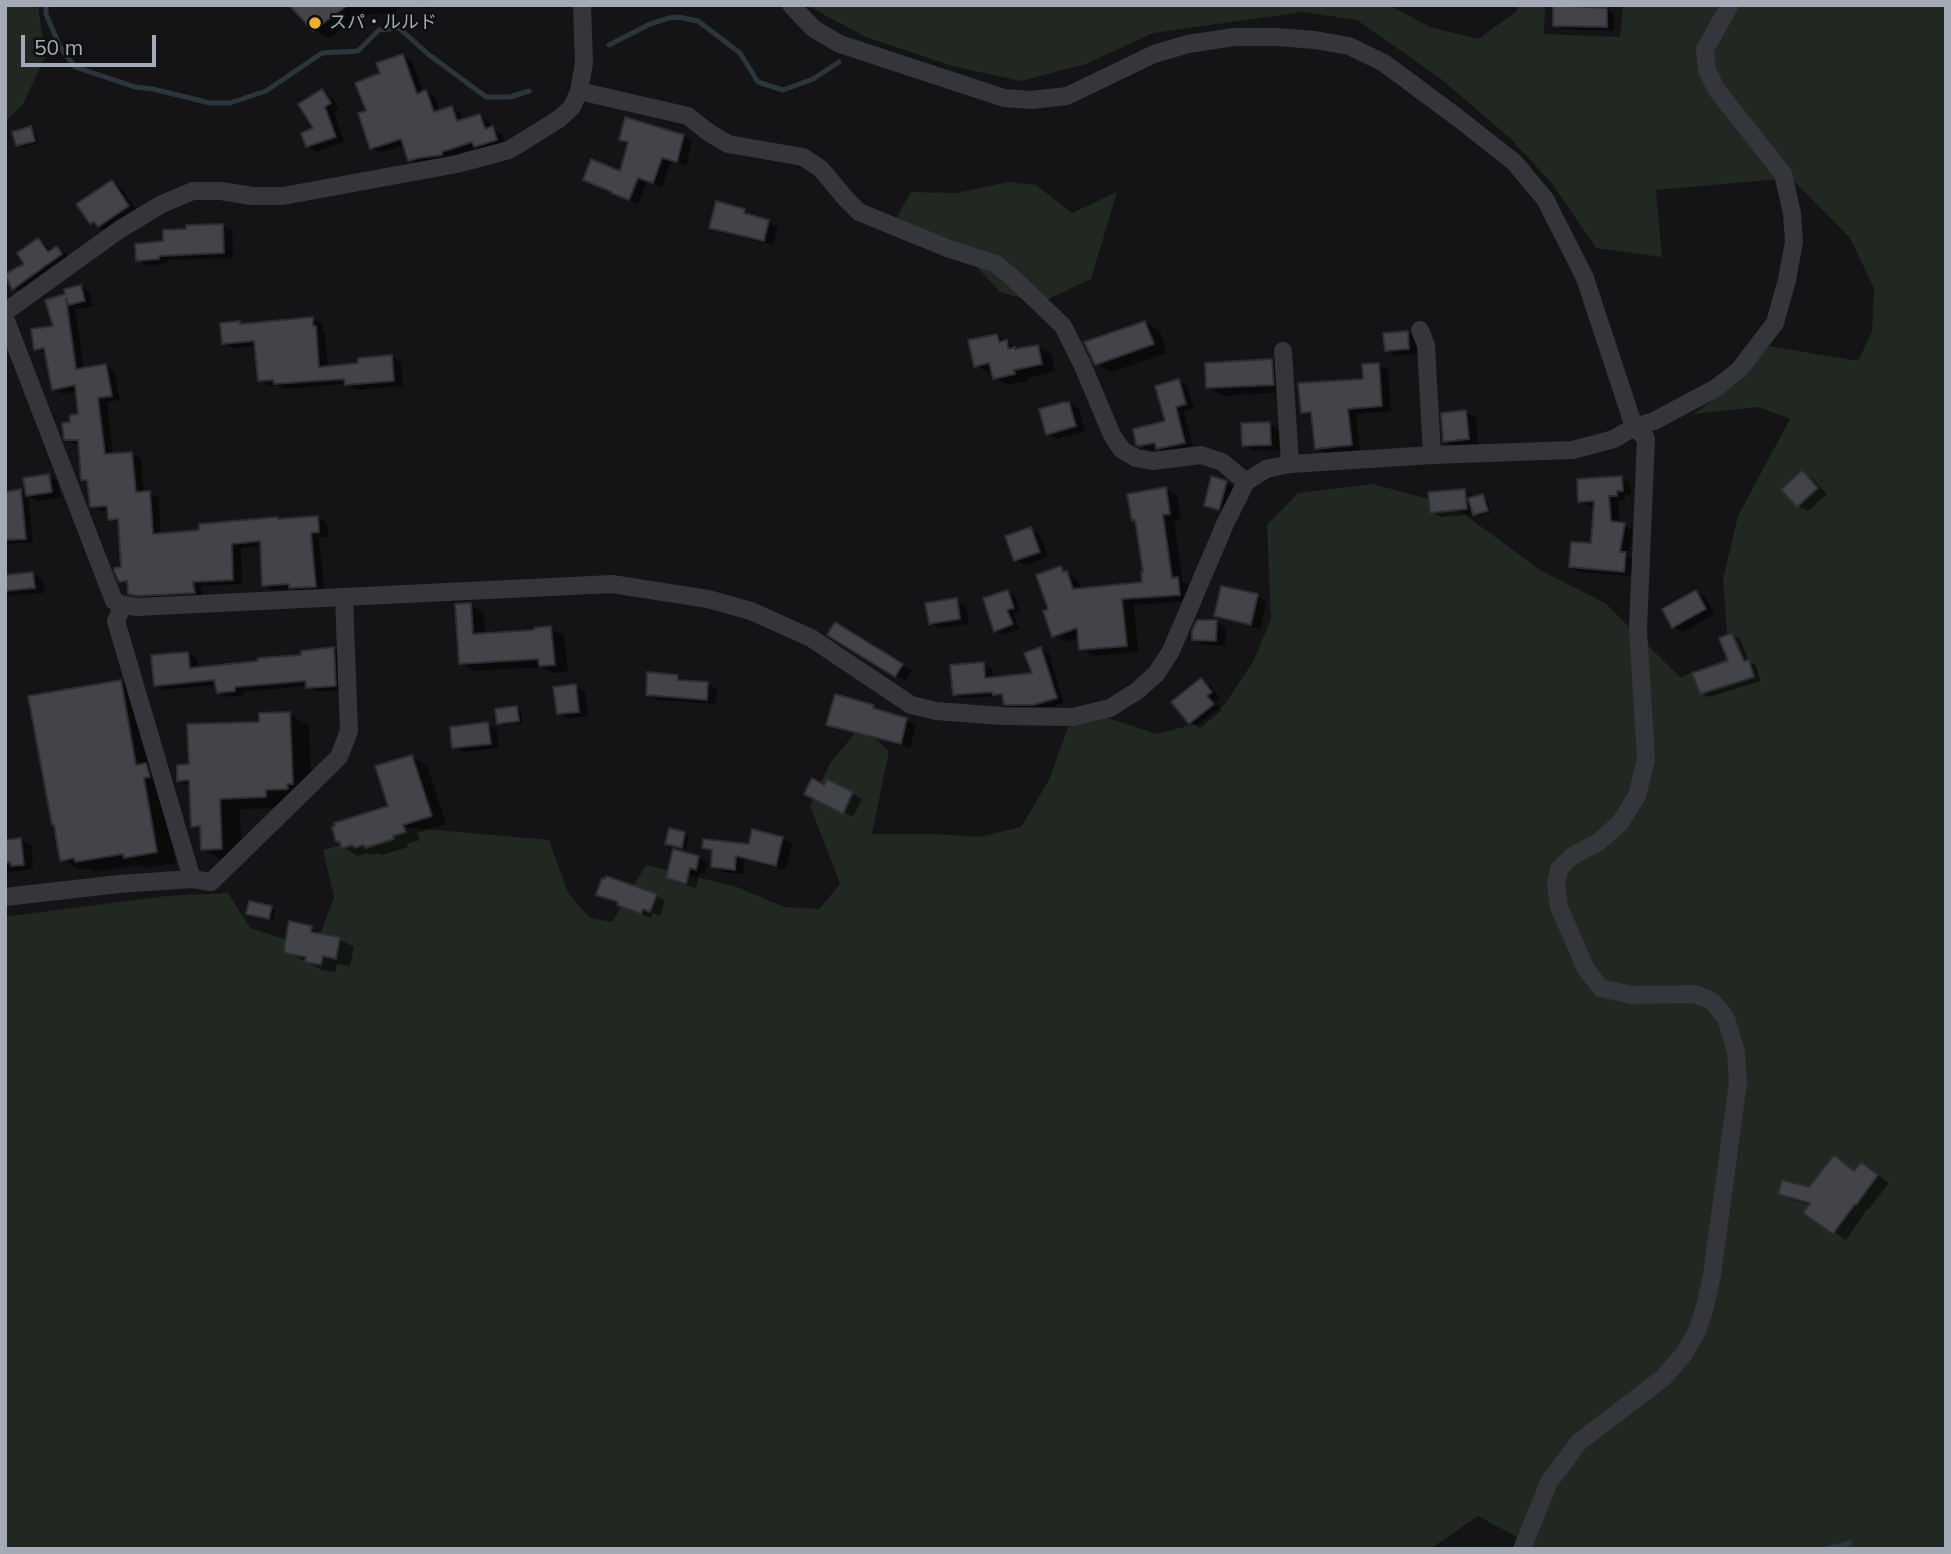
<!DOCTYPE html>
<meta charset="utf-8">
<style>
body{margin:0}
#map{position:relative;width:1951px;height:1554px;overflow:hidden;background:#141416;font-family:Mulish,sans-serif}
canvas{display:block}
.frame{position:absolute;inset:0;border:7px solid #a5abb6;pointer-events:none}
.scale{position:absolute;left:21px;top:35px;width:135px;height:32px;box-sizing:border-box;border:4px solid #a5abb6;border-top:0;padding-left:9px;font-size:21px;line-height:24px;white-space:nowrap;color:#a5abb6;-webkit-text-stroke:5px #0f0f11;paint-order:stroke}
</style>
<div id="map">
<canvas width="1951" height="1554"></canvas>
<div class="frame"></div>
<div class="scale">50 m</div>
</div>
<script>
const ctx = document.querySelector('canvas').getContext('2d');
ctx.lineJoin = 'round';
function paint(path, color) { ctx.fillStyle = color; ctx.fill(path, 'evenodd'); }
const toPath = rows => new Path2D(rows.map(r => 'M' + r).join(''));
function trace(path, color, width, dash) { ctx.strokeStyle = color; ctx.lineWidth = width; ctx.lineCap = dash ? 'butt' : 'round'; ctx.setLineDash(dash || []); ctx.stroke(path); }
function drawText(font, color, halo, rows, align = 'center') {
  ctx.font = font + ' Mulish,"Noto Sans JP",sans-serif'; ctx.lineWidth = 5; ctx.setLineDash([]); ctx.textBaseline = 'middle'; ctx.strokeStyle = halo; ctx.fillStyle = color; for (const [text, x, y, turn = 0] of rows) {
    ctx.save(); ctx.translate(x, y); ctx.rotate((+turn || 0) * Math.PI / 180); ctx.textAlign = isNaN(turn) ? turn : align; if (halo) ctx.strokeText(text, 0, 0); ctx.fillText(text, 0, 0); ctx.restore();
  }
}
paint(toPath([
 [5,5,38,5,45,57,23,104,5,122],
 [806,5,1389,5,1430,27,1478,39,1517,11,1517,5,1545,5,1544,34,1620,37,1623,5,1946,5,1946,1549,1539,1549,1478,1516,1430,1549,5,1549,5,915,11,916,166,896,228,893,250,928,315,949,334,897,323,850,403,827,549,840,568,893,590,918,612,922,646,865,737,887,784,907,819,909,840,884,810,806,830,763,861,726,889,751,872,834,934,834,979,837,1021,827,1049,780,1068,727,1108,718,1157,734,1199,723,1225,704,1254,660,1271,619,1267,525,1298,493,1373,484,1453,506,1540,570,1605,603,1680,677,1729,658,1723,579,1738,516,1790,419,1758,407,1693,414,1742,380,1768,346,1858,361,1872,332,1874,288,1850,238,1791,178,1656,190,1662,257,1596,248,1551,182,1511,139,1441,79,1357,20,1303,12,1153,33,1086,64,1021,81,952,66,866,37],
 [1008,182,1036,185,1072,213,1117,192,1091,279,1040,303,1000,292,974,264,896,218,911,192,957,193]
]), '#202821');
paint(toPath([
 [306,5,397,5,397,12,369,15,349,23,329,38,314,29],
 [414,5,429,5,428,9],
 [1555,5,1574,5,1579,9,1607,9,1614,14,1614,31,1563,29,1555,25],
 [403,56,412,61,423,93,426,92,435,97,440,112,452,108,461,113,463,121,480,116,489,121,491,129,502,134,505,145,484,151,478,148,419,165,410,160,405,145,381,153,372,148,368,112,382,74],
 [322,91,332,97,339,109,334,112,344,142,317,152,308,146,316,129],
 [626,119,684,136,692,141,686,166,671,161,662,187,647,182,638,204,614,193,629,144,621,139],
 [31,128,35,131,39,143,22,147,17,145],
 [112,182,121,188,138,212,108,232,91,223],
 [744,211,778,227,773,245,720,232,711,227],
 [222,226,232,231,233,258,168,260,168,263,148,266,138,260,165,242],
 [38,240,46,245,51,252,57,248,66,253,69,259,22,293,14,288],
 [81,287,89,292,93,306,78,309,75,307,84,370,105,366,114,371,120,400,107,402,113,456,132,454,141,459,144,494,150,493,159,498,161,535,201,532,278,519,281,521,318,518,327,523,328,537,319,537,324,591,300,592,294,589,273,590,264,585,262,546,241,548,242,584,201,586,203,597,139,598,130,593,129,586,120,580,123,569,120,524,110,518,109,511,101,511,92,506,89,483,83,479,80,444,75,444,66,439,72,423,80,416,78,391,63,394,54,388,47,354,36,349,55,328,67,295],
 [312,319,322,324,322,332,325,333,328,368,360,365,392,357,401,362,403,386,356,390,346,384,285,389,278,385,269,386,260,380,256,346,233,348,223,343,239,323,243,325],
 [1145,322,1160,331,1167,353,1111,372,1096,364],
 [1407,333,1417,338,1418,354,1396,356,1387,350],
 [997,335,1020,350,1038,346,1051,354,1055,371,1027,378,1028,381,1008,385,994,377,993,373,989,373,975,365],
 [1272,361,1287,369,1288,392,1223,396,1208,387],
 [1379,365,1388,370,1391,411,1356,414,1360,450,1326,453,1317,448,1313,417,1302,412,1365,381],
 [1179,381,1187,386,1194,408,1184,411,1193,447,1166,453,1158,448,1148,450,1138,444,1167,422],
 [1069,404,1079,409,1085,431,1057,439,1047,433],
 [1466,412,1476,418,1478,444,1454,446,1444,441],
 [1269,424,1279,429,1280,450,1254,451,1244,445],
 [1802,472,1812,478,1827,494,1808,511,1798,506],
 [49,476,58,481,61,497,37,501,28,496,33,542,8,544,5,542,5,494,21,491,27,495],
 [1622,477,1630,483,1631,495,1625,495,1625,500,1618,500,1620,524,1633,530,1628,556,1634,559,1632,576,1579,572,1570,566,1593,545,1595,506,1589,506,1580,501],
 [1226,483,1236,488,1229,514,1215,510,1206,505],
 [1165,489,1177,496,1181,520,1174,522,1183,582,1190,586,1191,601,1134,605,1138,652,1093,656,1081,649,1080,637,1066,642,1054,636,1051,610,1061,568,1078,580,1082,590,1144,584,1145,573,1137,522,1133,520],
 [1465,491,1474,496,1483,496,1487,499,1491,513,1479,516,1475,514,1441,517,1431,512],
 [1031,529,1040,535,1048,557,1025,565,1015,560],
 [33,574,43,580,44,593,5,596,5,604,5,576],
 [1222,588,1258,596,1267,602,1260,629,1225,620,1216,615],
 [1007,591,1015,596,1020,612,1013,614,1020,629,1003,635,996,631],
 [1696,592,1705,597,1715,614,1683,632,1674,627],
 [957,601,966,607,969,624,940,628,930,623],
 [471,605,484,612,485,635,536,632,550,628,564,635,568,671,554,673,543,667,474,671,461,663],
 [1216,622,1226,627,1225,646,1203,645,1194,639],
 [836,625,912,671,905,681,830,635],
 [1732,635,1740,639,1749,661,1756,666,1761,681,1709,697,1701,693,1731,662],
 [334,649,343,654,344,690,317,692,307,686,243,692,244,696,228,697,219,692,217,685,164,690,155,685,188,653,197,659,198,669,303,656,303,653],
 [1041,649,1049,653,1064,703,1042,709,1013,708,1005,704,1004,698,998,696,962,698,954,694,984,664,992,669,993,679,1035,675],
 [678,676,687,682,708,684,717,690,716,704,657,700,647,694],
 [1201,680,1211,686,1220,698,1215,702,1222,710,1200,728,1190,723],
 [120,681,139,692,163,789,176,863,145,868,139,865,95,872,89,869,81,870,62,859],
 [575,686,585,692,588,716,568,719,559,713],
 [836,696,874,706,916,725,910,748,838,729,828,724],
 [517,708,521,710,522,723,502,725,498,723],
 [289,714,309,726,312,795,286,808,240,809,242,860,223,861,203,849,202,831,193,825,191,787,179,780,190,766,261,724],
 [488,724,497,729,499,748,463,752,454,747],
 [412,757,427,765,446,824,417,833,420,840,407,844,408,847,382,855,377,853,370,855,367,853,358,856,343,847,342,843,338,840,390,807],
 [828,781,862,799,853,817,816,799],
 [670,830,689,836,686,849,671,845],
 [783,838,792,844,785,870,745,860,744,874,722,872,713,866,714,853,704,847,750,845],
 [21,840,31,845,33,869,5,873,5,841],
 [699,858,708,863,705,874,700,873,696,888,677,883,668,878],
 [598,894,656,895,665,901,660,916,653,913,651,918,628,910,619,903],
 [271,907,275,910,273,920,248,914],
 [311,928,327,937,339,939,354,947,350,966,337,964,336,972,322,970,286,952],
 [1835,1158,1856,1172,1862,1164,1889,1183,1868,1210,1867,1209,1846,1240,1805,1213,1810,1205,1792,1200,1780,1194,1810,1189]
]), '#0007');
trace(toPath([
 [46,5,46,14,60,47,75,67,135,87,153,89,210,103,230,103,266,91,322,53,358,51,379,30,399,28,428,54,486,97,510,97,529,91],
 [609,45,650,24,669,18,678,17,698,21,740,53,758,82,783,90,813,79,839,62],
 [1826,1549,1850,1543]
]), '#2c353b', 5);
const building = toPath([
 [289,5,348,5,313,31,289,5],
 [1553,5,1607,8,1607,27,1553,26,1553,5],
 [403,54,417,94,426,90,434,112,452,106,457,121,480,114,485,129,493,126,497,140,474,147,472,142,442,152,442,155,419,158,408,161,401,139,370,149,358,113,366,111,355,83,380,73,376,63,403,54],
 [322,89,331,103,325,107,336,137,306,147,301,133,313,128,298,104,322,89],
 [625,117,684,135,677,162,662,158,653,183,638,178,629,200,611,193,612,192,583,180,591,159,620,171,628,142,619,140,625,117],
 [31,126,35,141,16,146,12,132,31,126],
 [112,180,129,206,98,227,94,222,90,224,76,204,112,180],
 [716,201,745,209,744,213,769,220,764,241,709,228,716,201],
 [223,224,224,253,159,256,159,259,136,261,135,244,163,241,163,230,186,229,186,225,223,224],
 [38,238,48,252,57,246,62,254,12,290,5,274,24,264,17,253,38,238],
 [81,285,85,301,68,305,66,298,76,369,106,364,112,396,98,398,105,454,132,452,136,492,150,491,153,534,199,530,199,524,278,517,278,519,318,516,319,532,311,533,316,587,289,588,289,584,262,586,260,541,232,544,233,580,193,582,195,593,138,596,128,594,127,581,119,582,114,571,114,568,121,567,118,519,108,520,107,506,90,507,87,480,81,480,78,440,64,440,62,423,70,422,70,415,78,414,75,385,52,390,44,348,34,350,31,329,53,326,45,300,65,294,64,289,81,285],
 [313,317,313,326,316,326,319,367,358,363,358,358,392,355,394,381,345,385,344,379,274,384,273,380,258,381,254,341,222,344,220,323,240,321,240,324,313,317],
 [1145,321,1154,344,1095,365,1084,342,1145,321],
 [1408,331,1409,349,1385,351,1383,333,1408,331],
 [997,334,999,342,1007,340,1008,349,1015,347,1015,349,1038,345,1042,364,1014,370,1015,374,993,379,989,363,974,367,968,340,997,334],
 [1272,359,1274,385,1206,388,1205,363,1272,359],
 [1379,363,1382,406,1348,409,1352,445,1315,449,1311,412,1301,413,1298,383,1363,379,1362,364,1379,363],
 [1179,379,1186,404,1176,407,1185,443,1156,449,1155,443,1138,446,1136,445,1133,429,1165,421,1155,386,1179,379],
 [1064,402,1064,403,1069,402,1076,426,1046,435,1039,409,1064,402],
 [1466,410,1469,439,1443,442,1441,413,1466,410],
 [1270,422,1271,445,1242,446,1241,423,1270,422],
 [1802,470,1818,488,1797,507,1781,490,1802,470],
 [49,474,52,492,26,496,23,478,49,474],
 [1211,476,1227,481,1219,510,1204,506,1211,476],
 [1622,476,1623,491,1617,491,1617,496,1609,496,1611,521,1625,523,1620,552,1626,552,1624,572,1569,567,1571,542,1591,543,1594,501,1578,502,1577,479,1622,476],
 [1166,487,1170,514,1163,515,1172,578,1178,577,1180,595,1122,599,1127,646,1079,650,1077,628,1052,637,1043,611,1048,609,1036,575,1061,566,1063,572,1067,571,1073,589,1142,582,1141,572,1143,572,1135,520,1132,521,1127,494,1166,487],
 [21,489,26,539,5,540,5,492,21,489],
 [1465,489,1467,509,1430,513,1428,492,1465,489],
 [1483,494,1488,511,1473,515,1468,498,1483,494],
 [1031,527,1040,552,1014,561,1005,536,1031,527],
 [33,572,35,588,5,591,5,575,33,572],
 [1221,586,1258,594,1251,625,1214,616,1221,586],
 [1008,590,1014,608,1007,610,1013,624,994,632,983,598,1008,590],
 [1696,590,1706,609,1672,628,1662,609,1696,590],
 [957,598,960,619,929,624,925,603,957,598],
 [471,603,473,634,534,630,534,628,551,626,555,665,539,666,538,659,459,664,455,604,471,603],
 [1197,620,1217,620,1216,641,1192,640,1192,631,1197,620],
 [835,622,903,664,895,677,827,635,835,622],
 [1732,633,1744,661,1749,660,1754,677,1700,694,1692,673,1728,661,1719,638,1732,633],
 [334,647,336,686,306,688,305,681,235,687,235,691,217,693,214,680,154,686,151,655,188,652,190,668,258,661,258,658,301,655,301,651,334,647],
 [1041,647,1057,698,1033,705,1004,705,1002,694,993,695,992,692,953,695,950,665,984,662,985,678,1032,673,1024,653,1041,647],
 [647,672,678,675,678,680,708,682,707,700,646,695,647,672],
 [1201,678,1212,692,1207,696,1214,704,1189,724,1171,702,1201,678],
 [121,680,136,765,146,763,150,777,144,778,157,852,124,858,123,854,75,862,74,858,60,861,54,825,52,825,28,696,121,680],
 [576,684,579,712,557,714,553,687,576,684],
 [835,694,874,705,873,708,907,718,901,744,826,725,835,694],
 [517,706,519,721,497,724,495,709,517,706],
 [290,712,293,784,287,784,288,789,266,790,266,797,220,799,222,849,201,850,200,826,191,827,189,780,177,781,177,765,189,764,187,724,259,722,259,713,290,712],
 [488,722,491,744,452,748,450,727,488,722],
 [412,755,432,816,403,825,406,832,393,836,394,839,365,848,364,845,354,848,353,845,342,848,339,841,336,842,332,827,335,826,334,823,388,806,375,766,412,755],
 [812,778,824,785,827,779,853,792,843,814,804,794,812,778],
 [669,828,685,832,682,848,665,844,669,828],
 [752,829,783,837,776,866,736,856,735,870,711,867,712,850,702,848,703,839,749,844,752,829],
 [21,838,24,865,11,866,10,862,5,863,5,840,21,838],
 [673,849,699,856,696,870,690,868,686,884,666,878,673,849],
 [606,876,657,894,650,912,643,909,641,914,617,905,618,902,596,895,602,878,605,879,606,876],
 [249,901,272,906,269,919,246,914,249,901],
 [289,921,312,926,311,932,340,937,336,959,323,956,321,965,305,962,306,957,285,953,284,949,289,921],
 [1834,1155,1854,1171,1861,1162,1878,1175,1856,1205,1855,1204,1833,1234,1803,1213,1810,1203,1778,1194,1782,1180,1809,1187,1834,1155]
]);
paint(building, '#434449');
trace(building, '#2e2e32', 2);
trace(toPath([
 [791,5,814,29,840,44,1004,98,1031,100,1067,96,1154,54,1188,44,1234,37,1277,37,1315,40,1349,46,1384,63,1458,118,1514,162,1545,199,1585,278,1634,427,1646,438,1638,630,1646,759,1637,796,1620,823,1597,843,1572,856,1559,869,1556,885,1559,907,1586,969,1601,988,1632,995,1695,994,1712,1001,1726,1018,1736,1052,1738,1082,1712,1275,1705,1307,1697,1331,1684,1354,1663,1378,1579,1442,1549,1482,1522,1549],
 [579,91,688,116,708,132,728,144,803,157,821,169,846,199,859,212,947,248,996,264,1013,278,1063,326,1082,364,1112,435,1122,450,1136,458,1153,461,1201,455,1222,462,1246,482],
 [5,312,119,230,160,205,193,191,221,191,252,196,283,196,457,164,509,150,559,119,572,107,579,91,584,63,582,5],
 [5,318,114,601,123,605,137,607,612,584,708,599,751,611,811,638,911,705,936,711,1003,716,1073,717,1110,708,1137,691,1156,674,1171,651,1225,524,1246,482,1266,469,1290,464,1432,455,1573,450,1614,439,1634,427,1654,421,1716,388,1739,370,1775,323,1787,280,1794,242,1792,213,1783,174,1716,89,1707,70,1705,49,1730,5],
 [1420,330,1426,345,1432,455],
 [1283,351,1290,464],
 [192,879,211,882,339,757,349,731,344,597],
 [5,897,119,884,192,879,116,621,123,605]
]), '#35363b', 18);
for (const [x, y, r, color] of [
 [315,23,7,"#f2ae30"]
]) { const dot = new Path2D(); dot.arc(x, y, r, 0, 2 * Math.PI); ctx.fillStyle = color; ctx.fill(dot); trace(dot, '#0f0f11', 2.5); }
drawText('18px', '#a5abb6', '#0f0f11', [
 ["スパ・ルルド",329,23]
], 'left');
</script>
